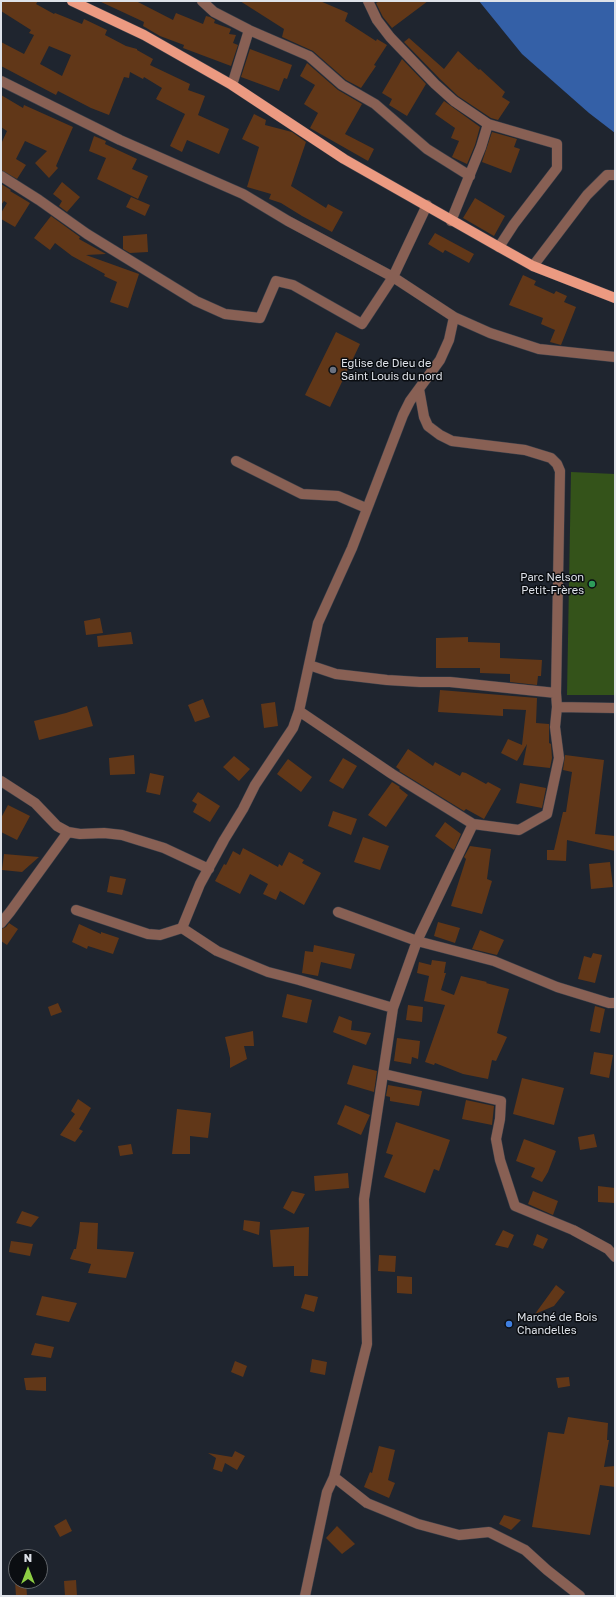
<!DOCTYPE html>
<meta charset="utf-8">
<style>
body{margin:0}
#map{position:relative;width:616px;height:1597px;overflow:hidden;background:#1f252f;font-family:"Golos Text",sans-serif}
canvas{display:block}
.frame{position:absolute;inset:0;border:2px solid #dee2e9;pointer-events:none}
.north{position:absolute;left:8px;top:1549px;width:40px;height:40px;box-sizing:border-box;background:#0b0e12;border:1px solid #5f6368;border-radius:50%;rotate:0deg;font-size:11px;font-weight:700;line-height:16px;text-align:center;color:#dee2e9}
.north::after{content:'';display:block;margin:auto;width:14px;height:18px;background:#8dce44;clip-path:polygon(50% 0,100% 100%,50% 72%,0 100%)}
</style>
<div id="map">
<canvas width="616" height="1597"></canvas>
<div class="frame"></div>
<div class="north">N</div>
</div>
<script>
const ctx = document.querySelector('canvas').getContext('2d');
ctx.lineJoin = 'round';
function paint(path, color) { ctx.fillStyle = color; ctx.fill(path, 'evenodd'); }
const toPath = rows => new Path2D(rows.map(r => 'M' + r).join(''));
function trace(path, color, width, dash) { ctx.strokeStyle = color; ctx.lineWidth = width; ctx.lineCap = dash ? 'butt' : 'round'; ctx.setLineDash(dash || []); ctx.stroke(path); }
function drawText(font, color, halo, rows, align = 'center') {
  ctx.font = font + ' "Golos Text",sans-serif'; ctx.lineWidth = 3; ctx.setLineDash([]); ctx.textBaseline = 'middle'; ctx.strokeStyle = halo; ctx.fillStyle = color; for (const [text, x, y, turn = 0] of rows) {
    ctx.save(); ctx.translate(x, y); ctx.rotate((+turn || 0) * Math.PI / 180); ctx.textAlign = isNaN(turn) ? turn : align; if (halo) ctx.strokeText(text, 0, 0); ctx.fillText(text, 0, 0); ctx.restore();
  }
}
paint(toPath([
 [571,472,615,474,615,695,567,695]
]), '#34531a');
paint(toPath([
 [479,1,615,1,615,133,589,113,522,54]
]), '#3460a7');
paint(toPath([
 [1,1,38,1,36,4,54,14,55,13,82,24,84,19,107,30,105,35,126,46,137,49,137,50,153,59,150,65,190,84,188,90,205,96,198,115,229,129,219,154,187,140,182,152,170,146,185,114,156,99,162,88,144,77,143,79,130,72,129,78,124,77,109,115,91,108,58,91,56,95,1,66,1,42,24,54,34,35,29,33,31,30,1,11],
 [49,46,71,55,62,76,40,64],
 [99,1,136,1,173,20,176,13,203,24,206,16,210,17,215,20,214,23,231,29,229,34,236,35,233,43,238,45,231,66,183,48,184,45,160,36,143,26,144,22],
 [240,1,320,1,348,13,345,21,376,41,377,39,387,45,374,65,376,66,361,88,346,80,313,51,282,37,284,29],
 [380,1,428,1,392,28,383,17,376,3],
 [409,38,444,69,458,51,479,70,480,69,505,92,502,97,510,102,498,120,491,118,458,96,440,79,404,42],
 [250,49,292,65,287,79,284,78,279,91,241,77],
 [402,59,426,84,407,116,389,105,392,99,382,93],
 [307,63,338,90,362,104,345,134,374,149,368,161,310,128,318,113,304,104,315,85,300,76],
 [1,95,23,108,24,105,73,127,56,166,58,168,49,178,35,163,47,151,25,141,16,159,26,165,17,179,1,170,1,144,7,131,1,127],
 [444,101,480,127,475,145,467,164,452,157,459,141,451,138,455,128,435,114],
 [254,114,266,120,265,125,292,132,306,142,291,186,326,208,328,204,343,212,332,232,302,216,281,203,269,199,271,194,247,187,259,147,242,139],
 [492,132,517,139,514,147,520,149,511,173,482,162],
 [94,136,106,141,105,144,137,159,132,169,148,176,138,199,97,179,106,158,89,151],
 [62,182,80,197,67,212,59,206,62,201,53,194],
 [1,184,11,190,10,191,30,203,15,227,1,219,1,213,7,203,4,201,1,205],
 [131,197,150,205,145,216,126,207],
 [475,198,505,216,494,236,463,218],
 [51,216,80,237,79,239,106,254,86,255,139,274,128,308,110,302,117,282,104,276,105,274,72,256,55,243,50,250,34,238],
 [435,233,474,254,469,263,445,250,443,253,428,244],
 [147,234,148,252,130,253,123,249,123,236],
 [523,275,536,281,534,285,554,294,556,291,567,296,564,302,576,307,561,345,550,342,555,330,541,324,543,318,509,305],
 [336,332,360,344,330,407,305,395],
 [100,618,103,633,86,635,84,621],
 [131,632,133,644,98,647,97,636],
 [468,637,468,642,500,643,500,658,542,660,541,676,538,676,537,685,510,682,510,674,480,673,480,668,436,668,436,638],
 [440,690,537,698,536,723,549,724,549,743,551,744,552,758,550,768,523,765,527,744,517,761,501,753,508,739,522,745,526,710,503,709,503,716,438,712],
 [203,699,210,717,195,722,188,705],
 [275,702,278,726,264,728,261,704],
 [87,706,93,726,39,740,34,721,66,713],
 [408,749,433,766,435,762,460,776,462,772,466,773,486,784,488,782,501,789,484,819,466,809,464,811,399,771,400,770,396,767],
 [134,755,135,774,110,775,109,758],
 [565,755,604,760,595,834,615,836,615,851,567,840,566,861,547,860,547,850,554,850,563,812,566,812,572,772,563,770],
 [234,756,250,769,239,781,223,767],
 [343,758,357,766,343,789,329,781],
 [288,759,312,777,301,792,277,774],
 [150,773,164,776,160,795,146,792],
 [392,782,400,787,399,788,408,795,386,827,368,815],
 [520,783,546,788,542,808,516,803],
 [198,792,220,806,210,822,193,812,197,804,192,801],
 [8,805,30,816,17,840,1,832,1,818],
 [333,811,357,819,351,835,328,826],
 [445,822,461,834,454,850,435,836],
 [363,837,389,846,380,870,354,862],
 [470,846,491,849,487,879,492,881,482,914,451,906,466,859,464,857],
 [243,848,278,867,279,864,282,866,289,852,304,860,302,863,321,873,304,905,280,891,276,900,263,894,268,884,250,874,240,894,215,881,224,864,226,865,233,851,240,855],
 [4,854,39,857,22,872,2,870],
 [610,862,613,887,591,889,589,864],
 [110,876,126,879,122,895,107,892],
 [438,922,460,928,455,943,434,936],
 [9,923,18,929,7,945,1,941,1,929,6,927],
 [79,924,101,934,101,932,119,938,113,954,88,946,87,949,72,942],
 [480,930,504,940,497,955,472,949],
 [314,945,355,954,351,969,321,962,318,976,302,973,305,951,313,952],
 [593,953,602,955,595,983,578,979,584,956,591,958],
 [432,960,446,962,444,973,446,973,441,990,454,995,461,976,487,982,486,983,509,989,497,1033,507,1037,496,1061,492,1060,488,1079,463,1074,435,1063,434,1065,425,1062,445,1005,424,1001,429,976,417,973,419,962,431,965],
 [287,994,312,1000,307,1023,282,1017],
 [58,1003,62,1012,51,1016,48,1007],
 [408,1005,423,1007,422,1022,406,1020],
 [595,1006,605,1009,600,1033,590,1031],
 [339,1016,352,1021,351,1030,371,1033,366,1045,333,1032],
 [253,1031,254,1046,244,1046,247,1059,230,1068,230,1058,225,1037],
 [397,1038,420,1041,418,1059,412,1057,411,1064,394,1061],
 [594,1052,613,1055,609,1078,590,1074],
 [353,1065,377,1071,374,1092,347,1084],
 [522,1078,564,1088,554,1125,513,1114],
 [388,1085,422,1091,419,1106,390,1101,390,1097,386,1096],
 [78,1099,91,1108,79,1129,83,1131,75,1142,60,1135,75,1114,71,1111],
 [466,1100,494,1106,492,1125,462,1119],
 [345,1105,370,1115,361,1135,337,1124],
 [177,1109,211,1113,208,1138,190,1136,190,1154,172,1154],
 [396,1122,450,1140,439,1171,434,1169,425,1193,384,1177,393,1155,386,1153],
 [594,1134,597,1147,580,1150,578,1137],
 [524,1139,556,1151,548,1172,542,1182,531,1177,535,1168,516,1161],
 [131,1144,133,1154,120,1156,118,1146],
 [348,1173,349,1188,315,1191,314,1176],
 [598,1186,615,1188,615,1203,598,1202],
 [292,1191,305,1194,294,1214,283,1208],
 [533,1191,558,1201,553,1215,528,1204],
 [22,1211,39,1217,31,1227,16,1223],
 [244,1220,260,1222,259,1235,243,1230],
 [80,1222,98,1223,97,1249,134,1252,126,1278,88,1273,91,1264,70,1259,74,1249,76,1249,79,1232],
 [309,1227,308,1276,294,1276,294,1266,273,1267,270,1230],
 [503,1230,514,1235,508,1248,495,1245],
 [537,1234,548,1239,543,1249,533,1245],
 [11,1241,33,1244,30,1256,9,1252],
 [379,1255,396,1256,395,1272,378,1271],
 [397,1276,412,1277,412,1294,397,1293],
 [556,1285,565,1292,554,1306,535,1314],
 [305,1294,318,1297,314,1312,301,1308],
 [42,1296,77,1303,69,1322,36,1315],
 [35,1343,54,1347,51,1358,31,1355],
 [312,1359,327,1362,325,1375,310,1372],
 [235,1361,247,1366,243,1377,231,1372],
 [46,1377,46,1391,26,1390,24,1378],
 [569,1377,570,1386,558,1388,556,1378],
 [568,1417,608,1423,607,1440,609,1440,604,1467,615,1466,615,1487,600,1485,590,1535,532,1527,548,1432,564,1434],
 [379,1446,395,1450,388,1480,395,1483,389,1498,364,1487,370,1472,372,1473],
 [235,1451,245,1456,237,1470,225,1463,222,1472,213,1469,216,1458,208,1453,232,1457],
 [504,1515,521,1520,511,1530,499,1524],
 [66,1519,72,1531,60,1537,54,1526],
 [337,1526,355,1544,342,1554,326,1538],
 [76,1580,77,1596,65,1596,64,1581],
 [15,1581,26,1581,27,1596,16,1596]
]), '#613718');
const minor = toPath([
 [202,1,214,12,249,30,309,56,342,85,375,104,427,149,470,176],
 [368,1,377,20,390,37,435,84,454,101,488,124,557,144,557,168,514,224,499,247],
 [1,81,120,140,243,194,288,221,393,277,454,317,490,333,539,349,615,357],
 [232,85,249,30],
 [1,176,39,200,87,234,196,301,225,314,260,318,276,281,293,285,362,324,393,277,427,205],
 [451,221,481,147,488,124],
 [533,266,587,195,607,175,615,175],
 [419,389,424,417,428,426,440,435,452,441,525,450,551,458,557,464,560,471,556,693,557,707],
 [236,461,302,494,338,496,366,508],
 [309,665,336,674,387,680,420,682,450,682,556,693],
 [299,711,392,774,473,824],
 [1,781,35,803,57,826,68,832,80,834,104,833,122,835,164,848,209,869],
 [76,910,148,934,160,935,182,928,200,884,224,840,243,809,255,785,293,728,299,711,318,623,352,548,403,415,410,401,440,360,449,340,454,317],
 [338,912,417,941,494,961,557,987,609,1003,615,1003],
 [1,923,10,912,68,832],
 [182,928,217,951,268,972,299,980,393,1008],
 [384,1074,501,1101,500,1119,496,1139,500,1160,515,1206,573,1230,608,1249,615,1257],
 [334,1477,367,1503,418,1524,459,1535,489,1532,525,1550,547,1570,580,1596],
 [305,1596,327,1492,334,1477,367,1344,364,1199,393,1008,417,941,473,824,519,830,547,814,559,758,555,727,557,707,615,708]
]);
const major = toPath([
 [72,1,144,35,232,85,344,159,499,247,533,266,615,298]
]);
trace(minor, '#3a3f49', 11);
trace(major, '#3a3f49', 11);
trace(minor, '#886054', 10);
trace(major, '#ec9a81', 10);
for (const [x, y, r, color] of [
 [333,370,4,"#6b7280"],
 [592,584,4,"#2e9e5b"],
 [509,1324,4,"#3f7fe0"]
]) { const dot = new Path2D(); dot.arc(x, y, r, 0, 2 * Math.PI); ctx.fillStyle = color; ctx.fill(dot); trace(dot, '#0b0e12', 1.5); }
drawText('11px', '#dee2e9', '#0b0e12', [
 ["Eglise de Dieu de",341,364],
 ["Saint Louis du nord",341,377],
 ["Parc Nelson",584,578,"right"],
 ["Petit-Frères",584,591,"right"],
 ["Marché de Bois",517,1318],
 ["Chandelles",517,1331]
], 'left');
</script>
